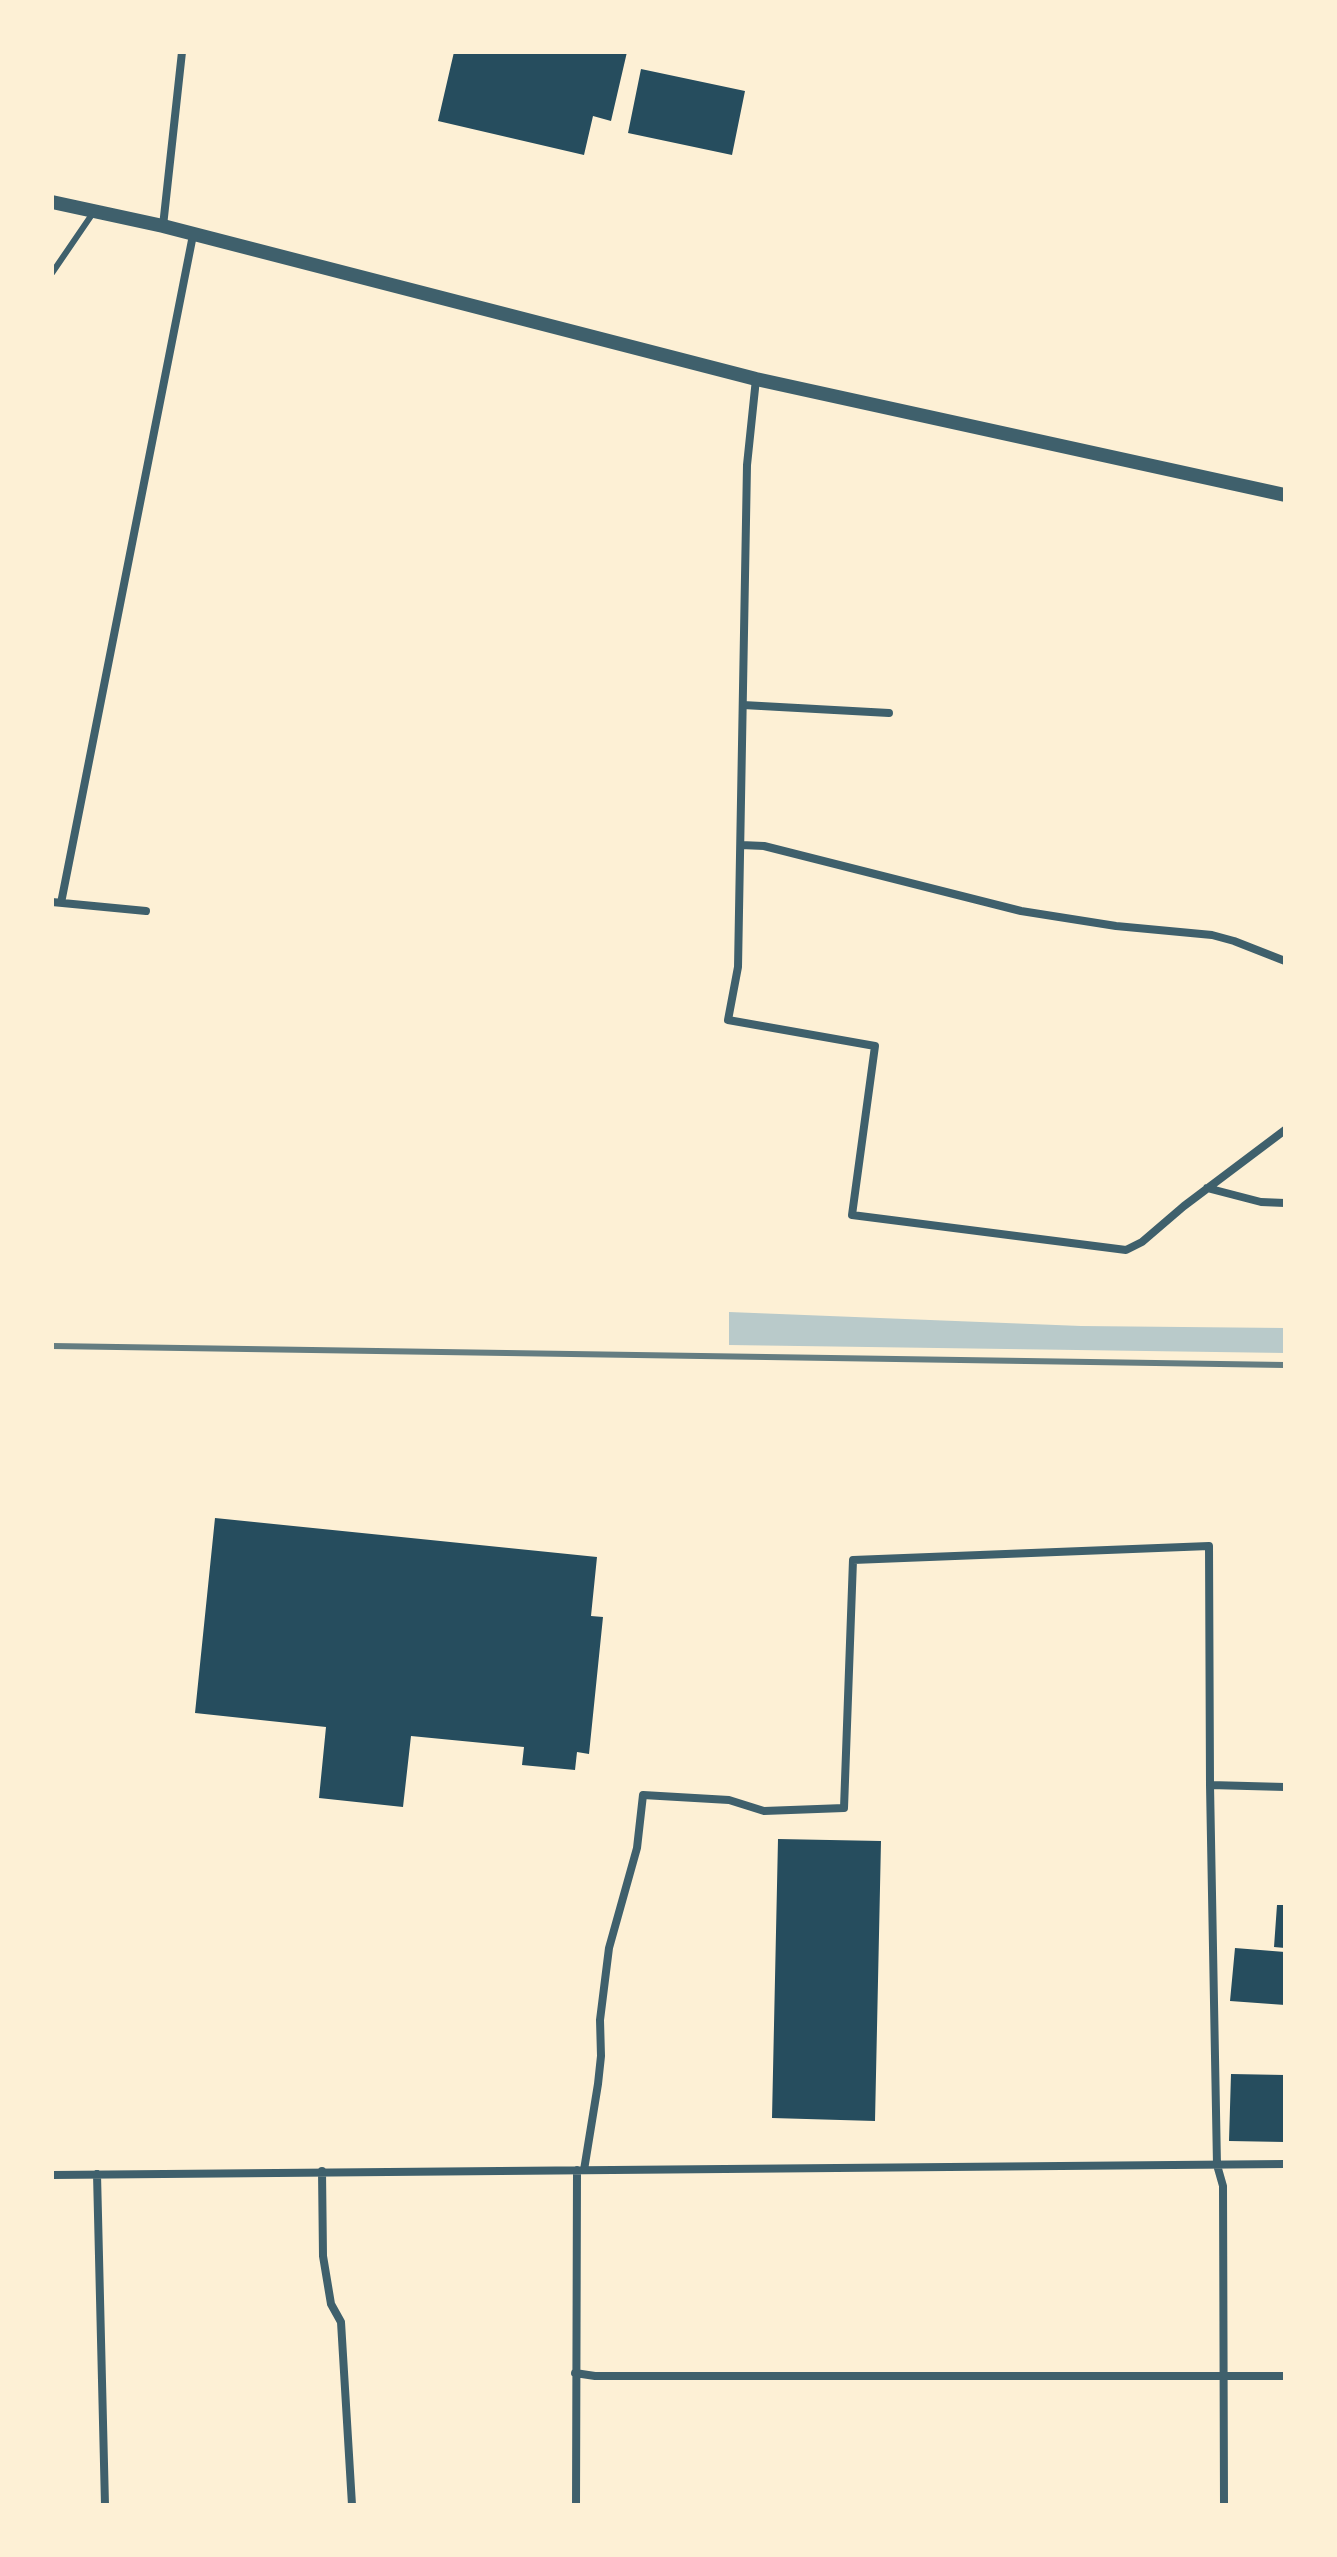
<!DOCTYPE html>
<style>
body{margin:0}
#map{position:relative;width:1337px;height:2557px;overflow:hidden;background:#fdf0d5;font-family:Signika,sans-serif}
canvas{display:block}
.frame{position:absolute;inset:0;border:54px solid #fdf0d5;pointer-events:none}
</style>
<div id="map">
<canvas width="1337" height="2557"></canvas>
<div class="frame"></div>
</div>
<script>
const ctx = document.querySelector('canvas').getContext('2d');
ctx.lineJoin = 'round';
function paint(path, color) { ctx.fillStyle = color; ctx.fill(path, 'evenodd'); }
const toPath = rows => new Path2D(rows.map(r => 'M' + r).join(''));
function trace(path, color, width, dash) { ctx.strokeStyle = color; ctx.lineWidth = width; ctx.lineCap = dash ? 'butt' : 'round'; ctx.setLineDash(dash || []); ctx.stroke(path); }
paint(toPath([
 [729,1312,1081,1326,1285,1328,1285,1353,729,1345]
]), '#b9caca');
paint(toPath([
 [454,52,627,52,611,121,593,116,584,155,438,121],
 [641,69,745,91,732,155,628,133],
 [215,1518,597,1557,591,1616,603,1617,589,1754,577,1752,575,1770,522,1765,524,1747,411,1736,403,1807,319,1798,326,1727,195,1713],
 [778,1839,881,1841,875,2121,772,2118],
 [1277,1905,1285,1905,1285,1948,1274,1947],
 [1235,1948,1285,1952,1285,2005,1230,2001],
 [1231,2074,1285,2075,1285,2142,1229,2141]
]), '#264d5e');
trace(toPath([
 [52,273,93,213]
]), '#3f606c', 6);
trace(toPath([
 [163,226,182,52],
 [756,379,747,465,738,967,728,1020,875,1046,852,1215,1126,1250,1142,1242,1184,1206,1285,1130],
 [743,705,889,713],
 [741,845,764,846,1021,911,1116,926,1212,935,1234,941,1285,961],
 [52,902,146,911],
 [61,903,193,235],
 [1207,1188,1261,1202,1285,1203],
 [1210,1785,1285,1787],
 [584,2170,598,2084,601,2056,600,2020,609,1948,637,1848,643,1795,729,1800,764,1811,844,1808,853,1560,1209,1546,1210,1785,1217,2165,1223,2186,1224,2505],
 [322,2171,323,2256,331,2304,341,2322,352,2505],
 [97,2174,105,2505],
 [52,2175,1285,2164],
 [575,2373,595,2376,1285,2376],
 [576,2505,577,2170]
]), '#3f606c', 8);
trace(toPath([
 [52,202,163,226,756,379,1285,495]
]), '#3f606c', 14);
trace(toPath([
 [52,1346,1285,1365]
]), '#657d81', 6);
</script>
